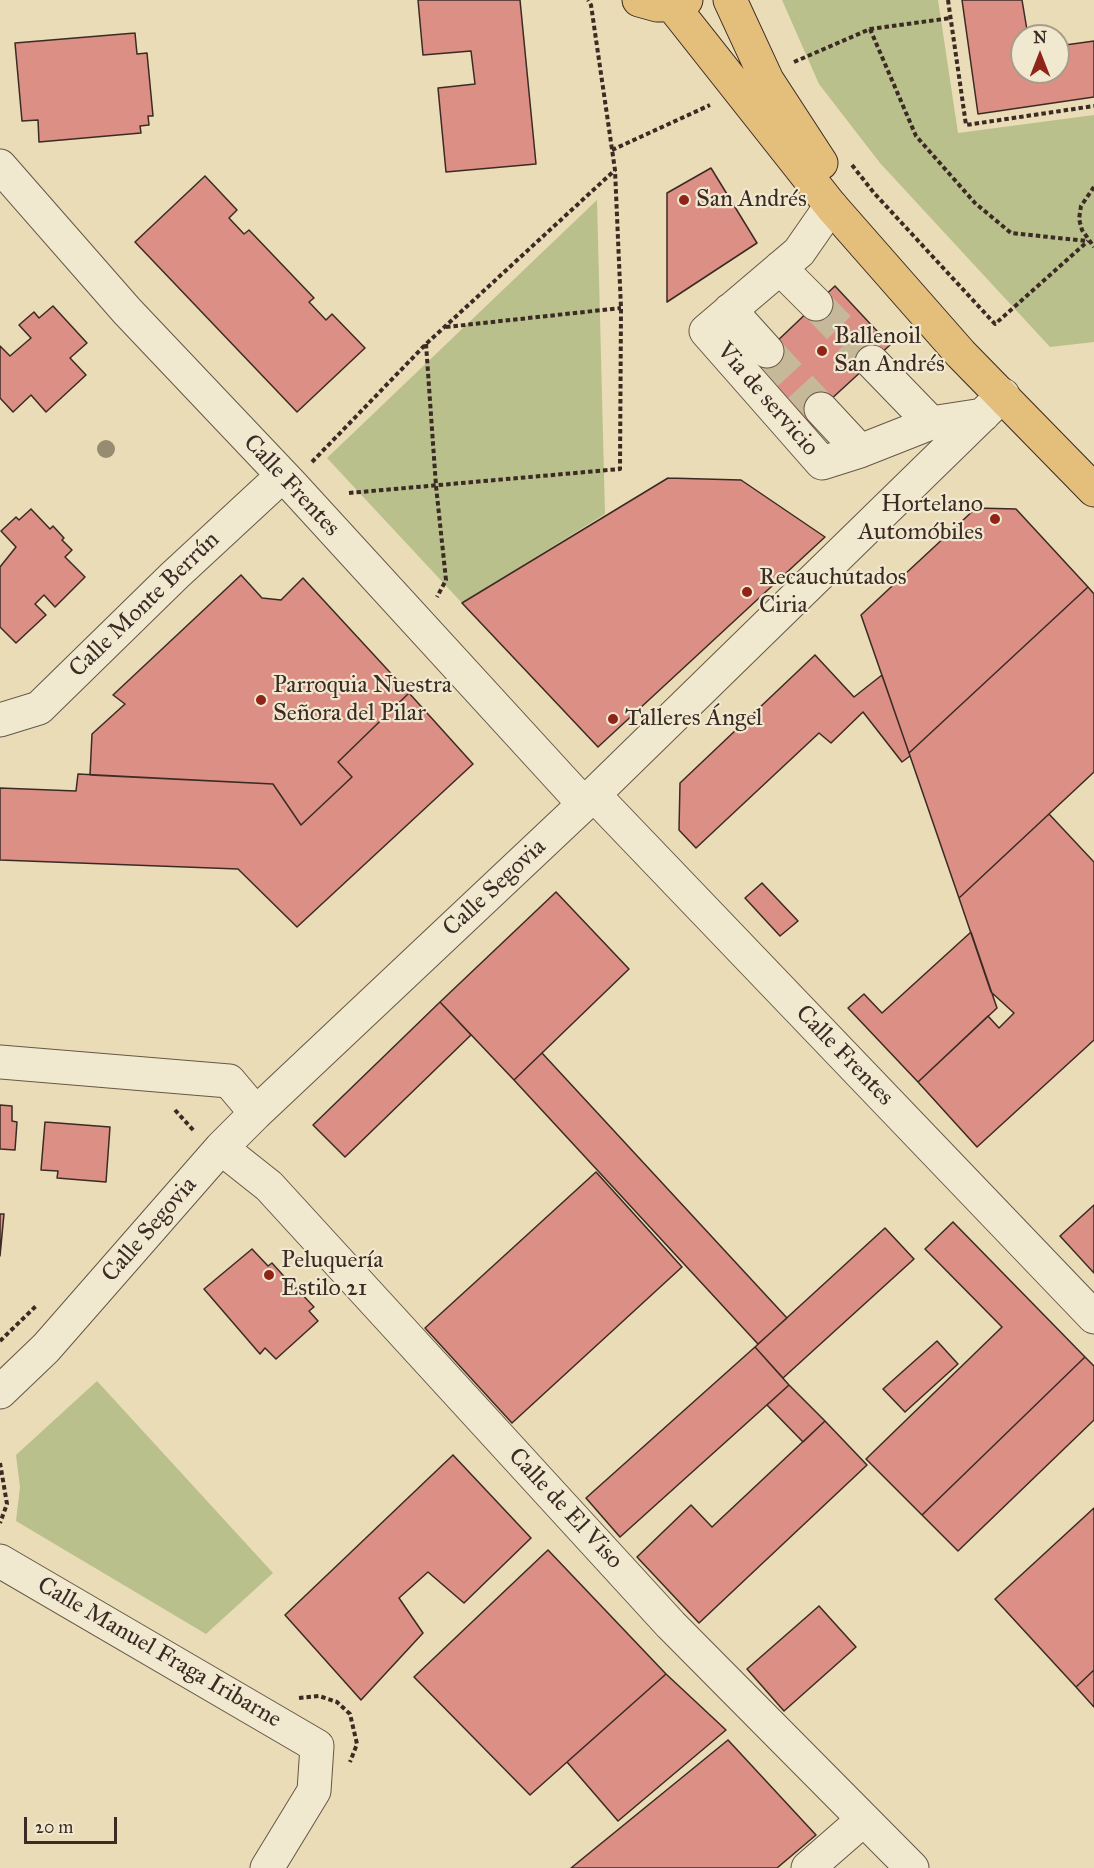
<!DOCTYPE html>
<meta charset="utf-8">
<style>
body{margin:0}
#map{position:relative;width:1094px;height:1868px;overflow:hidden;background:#e9dcb6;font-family:"IM FELL Great Primer",serif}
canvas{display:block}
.north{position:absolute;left:1010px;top:24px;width:60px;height:60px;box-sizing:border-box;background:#f1e8d0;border:2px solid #a89c8b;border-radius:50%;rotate:0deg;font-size:16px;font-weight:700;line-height:24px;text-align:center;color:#3b2b24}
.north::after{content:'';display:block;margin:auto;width:21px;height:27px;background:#8f2418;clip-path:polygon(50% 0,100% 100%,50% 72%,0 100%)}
.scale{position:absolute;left:24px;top:1817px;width:93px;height:27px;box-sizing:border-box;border:3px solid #3b2b24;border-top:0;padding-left:8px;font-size:18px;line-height:21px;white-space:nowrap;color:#3b2b24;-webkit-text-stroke:4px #f1e8d0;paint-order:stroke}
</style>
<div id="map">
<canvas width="1094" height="1868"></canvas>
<div class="north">N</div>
<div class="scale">20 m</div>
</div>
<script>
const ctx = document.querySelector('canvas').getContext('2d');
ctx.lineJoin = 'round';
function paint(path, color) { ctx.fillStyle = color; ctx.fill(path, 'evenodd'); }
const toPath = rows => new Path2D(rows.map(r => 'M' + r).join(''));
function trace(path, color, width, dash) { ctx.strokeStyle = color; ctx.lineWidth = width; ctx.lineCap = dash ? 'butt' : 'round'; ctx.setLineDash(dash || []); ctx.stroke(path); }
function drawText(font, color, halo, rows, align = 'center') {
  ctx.font = font + ' "IM FELL Great Primer",serif'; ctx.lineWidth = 4.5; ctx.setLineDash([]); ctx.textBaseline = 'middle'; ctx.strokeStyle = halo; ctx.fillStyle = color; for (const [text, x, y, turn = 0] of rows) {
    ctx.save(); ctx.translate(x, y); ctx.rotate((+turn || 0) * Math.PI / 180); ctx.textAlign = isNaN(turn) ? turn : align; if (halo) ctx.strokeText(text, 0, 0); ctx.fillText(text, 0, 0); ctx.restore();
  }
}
paint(toPath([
 [782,0,938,0,958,133,1094,115,1094,342,1050,347,880,163,819,84],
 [597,200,605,514,462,603,327,458],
 [97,1381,273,1573,206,1634,16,1521,20,1487,16,1455]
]), '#b9c08c');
const building = toPath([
 [418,0,520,0,536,164,446,172,438,88,475,84,471,51,423,55,418,0],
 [962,0,1022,0,1028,36,1022,36,1022,72,1058,72,1058,46,1094,41,1094,97,978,114,962,0],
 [135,33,137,54,147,53,153,116,148,116,149,125,140,126,141,133,39,142,38,120,22,121,15,43,135,33],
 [711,168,757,243,667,302,667,193,711,168],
 [205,176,237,210,229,218,244,234,249,230,314,298,309,302,326,320,332,314,365,348,297,412,135,242,205,176],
 [835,286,890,345,804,424,753,364,835,286],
 [53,306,87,343,70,358,86,375,46,412,31,395,13,412,0,398,0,346,10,356,31,338,19,325,34,312,39,318,53,306],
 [668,478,741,480,825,537,598,747,462,603,668,478],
 [976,508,1016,509,1088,587,909,753,861,615,976,508],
 [31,509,50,529,53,526,64,538,62,540,72,550,65,557,85,577,55,607,44,595,35,604,46,615,16,643,0,627,0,567,16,547,1,531,16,517,19,520,31,509],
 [241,575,262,598,281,600,303,578,409,693,338,762,352,777,301,825,273,784,90,775,92,734,125,704,113,695,241,575],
 [1088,587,1094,594,1094,772,959,898,909,753,1088,587],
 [815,655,854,697,882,675,910,756,902,762,863,712,831,743,819,733,696,848,679,830,680,783,815,655],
 [409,693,473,764,297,927,238,869,0,860,0,788,76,791,78,774,273,784,301,825,352,777,338,762,409,693],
 [1049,814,1094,862,1094,1040,977,1147,918,1082,988,1016,999,1028,1014,1013,991,992,959,898,1049,814],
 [762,883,798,921,780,936,745,898,762,883],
 [556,892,629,969,514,1080,440,1002,556,892],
 [971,932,997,1008,918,1082,848,1008,864,994,882,1013,971,932],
 [440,1002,471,1035,345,1157,313,1125,440,1002],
 [542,1053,787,1318,758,1344,514,1080,542,1053],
 [0,1105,12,1106,12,1121,17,1122,15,1150,0,1149,0,1105],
 [45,1122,110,1127,106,1182,57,1178,58,1171,41,1170,45,1122],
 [596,1172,682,1267,512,1423,425,1328,596,1172],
 [1094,1205,1094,1273,1060,1236,1094,1205],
 [0,1214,4,1214,0,1256,0,1214],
 [953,1222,1085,1357,922,1515,866,1459,1002,1327,925,1249,953,1222],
 [885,1228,914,1259,783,1378,755,1347,885,1228],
 [252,1249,268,1266,272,1263,290,1283,284,1288,290,1294,296,1288,314,1307,309,1311,318,1321,276,1359,265,1348,260,1354,204,1289,252,1249],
 [937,1341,958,1364,905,1412,883,1389,937,1341],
 [755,1347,789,1385,620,1537,586,1498,755,1347],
 [1085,1357,1094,1366,1094,1420,958,1551,922,1515,1085,1357],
 [789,1385,825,1421,803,1442,767,1405,789,1385],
 [825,1421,867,1465,699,1623,637,1557,691,1505,712,1527,825,1421],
 [453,1455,531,1538,464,1603,428,1572,399,1598,423,1633,361,1700,285,1615,453,1455],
 [1094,1508,1094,1670,1076,1687,995,1599,1094,1508],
 [548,1550,666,1674,530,1795,414,1677,548,1550],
 [819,1606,856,1647,784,1711,747,1669,819,1606],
 [1094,1670,1094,1707,1076,1687,1094,1670],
 [666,1674,726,1730,618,1821,567,1762,666,1674],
 [728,1740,816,1835,777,1868,571,1868,728,1740]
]);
paint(building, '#dc8f84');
trace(building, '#3b2b24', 1.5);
trace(toPath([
 [816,304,872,362],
 [767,351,821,409]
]), '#c6b999', 33, [33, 16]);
const minor = toPath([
 [0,166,127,311,291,484,584,804],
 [831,206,799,252,706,331,822,463,860,451],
 [780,268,816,304],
 [730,310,767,351],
 [872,362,931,423],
 [821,409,860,451,931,423,983,415],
 [0,720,39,708,174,576,282,476],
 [594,795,1094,1317],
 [0,1062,229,1081,256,1113],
 [221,1148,269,1186,671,1625,912,1868],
 [0,1392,46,1348,221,1148,256,1113,584,804,1003,395],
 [0,1561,317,1746,314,1791,267,1868],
 [808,1868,863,1820]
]);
const major = toPath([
 [639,0,657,5,672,5,686,0],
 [730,0,767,80,821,163],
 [672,5,831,206,961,354,1094,490]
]);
trace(minor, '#665748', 35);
trace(major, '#3b2b24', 35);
trace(toPath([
 [948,0,966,125,1094,106],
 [870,29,916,136,975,203,1011,233,1087,241],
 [794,62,870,29,951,18],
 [612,150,710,105],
 [852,165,874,193,995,324,1088,241],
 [1094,187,1081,206,1079,219,1082,230,1094,247],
 [446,327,621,308],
 [426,344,436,486,446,580,437,597],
 [312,462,426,344,615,170],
 [349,493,620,469,621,308,615,170,591,5,588,0],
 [175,1110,194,1131],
 [0,1341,36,1306],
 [0,1463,7,1504,0,1523],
 [299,1698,319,1696,337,1702,350,1714,357,1744,350,1762]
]), '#3b2b24', 4, [4.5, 3]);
trace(minor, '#f1e8d0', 33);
trace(major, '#e4be7b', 33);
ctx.fillStyle = '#978b71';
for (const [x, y] of [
 [106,449]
]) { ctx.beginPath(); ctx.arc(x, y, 9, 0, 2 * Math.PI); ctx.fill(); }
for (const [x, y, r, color] of [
 [684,200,6,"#8f2418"],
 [822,351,6,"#8f2418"],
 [995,519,6,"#8f2418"],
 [747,592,6,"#8f2418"],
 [261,700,6,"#8f2418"],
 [613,719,6,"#8f2418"],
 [269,1275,6,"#8f2418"]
]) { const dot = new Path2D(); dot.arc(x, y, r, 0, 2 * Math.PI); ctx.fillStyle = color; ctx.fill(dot); trace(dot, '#f1e8d0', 2); }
drawText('24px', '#3b2b24', '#f1e8d0', [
 ["San Andrés",696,200],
 ["Ballenoil",834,337],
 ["San Andrés",834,365],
 ["Hortelano",983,505,"right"],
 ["Automóbiles",983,533,"right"],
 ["Recauchutados",759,578],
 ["Ciria",759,606],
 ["Parroquia Nuestra",273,686],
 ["Señora del Pilar",273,714],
 ["Talleres Ángel",625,719],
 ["Peluquería",281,1261],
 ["Estilo 21",281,1289]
], 'left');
drawText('24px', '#3b2b24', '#f1e8d0', [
 ["Via de servicio",767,400,49],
 ["Calle Frentes",291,486,47],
 ["Calle Monte Berrún",145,605,-44],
 ["Calle Segovia",495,888,-43],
 ["Calle Frentes",844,1056,46],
 ["Calle Segovia",150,1230,-49],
 ["Calle de El Viso",565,1509,47],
 ["Calle Manuel Fraga Iribarne",159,1653,30]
]);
</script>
